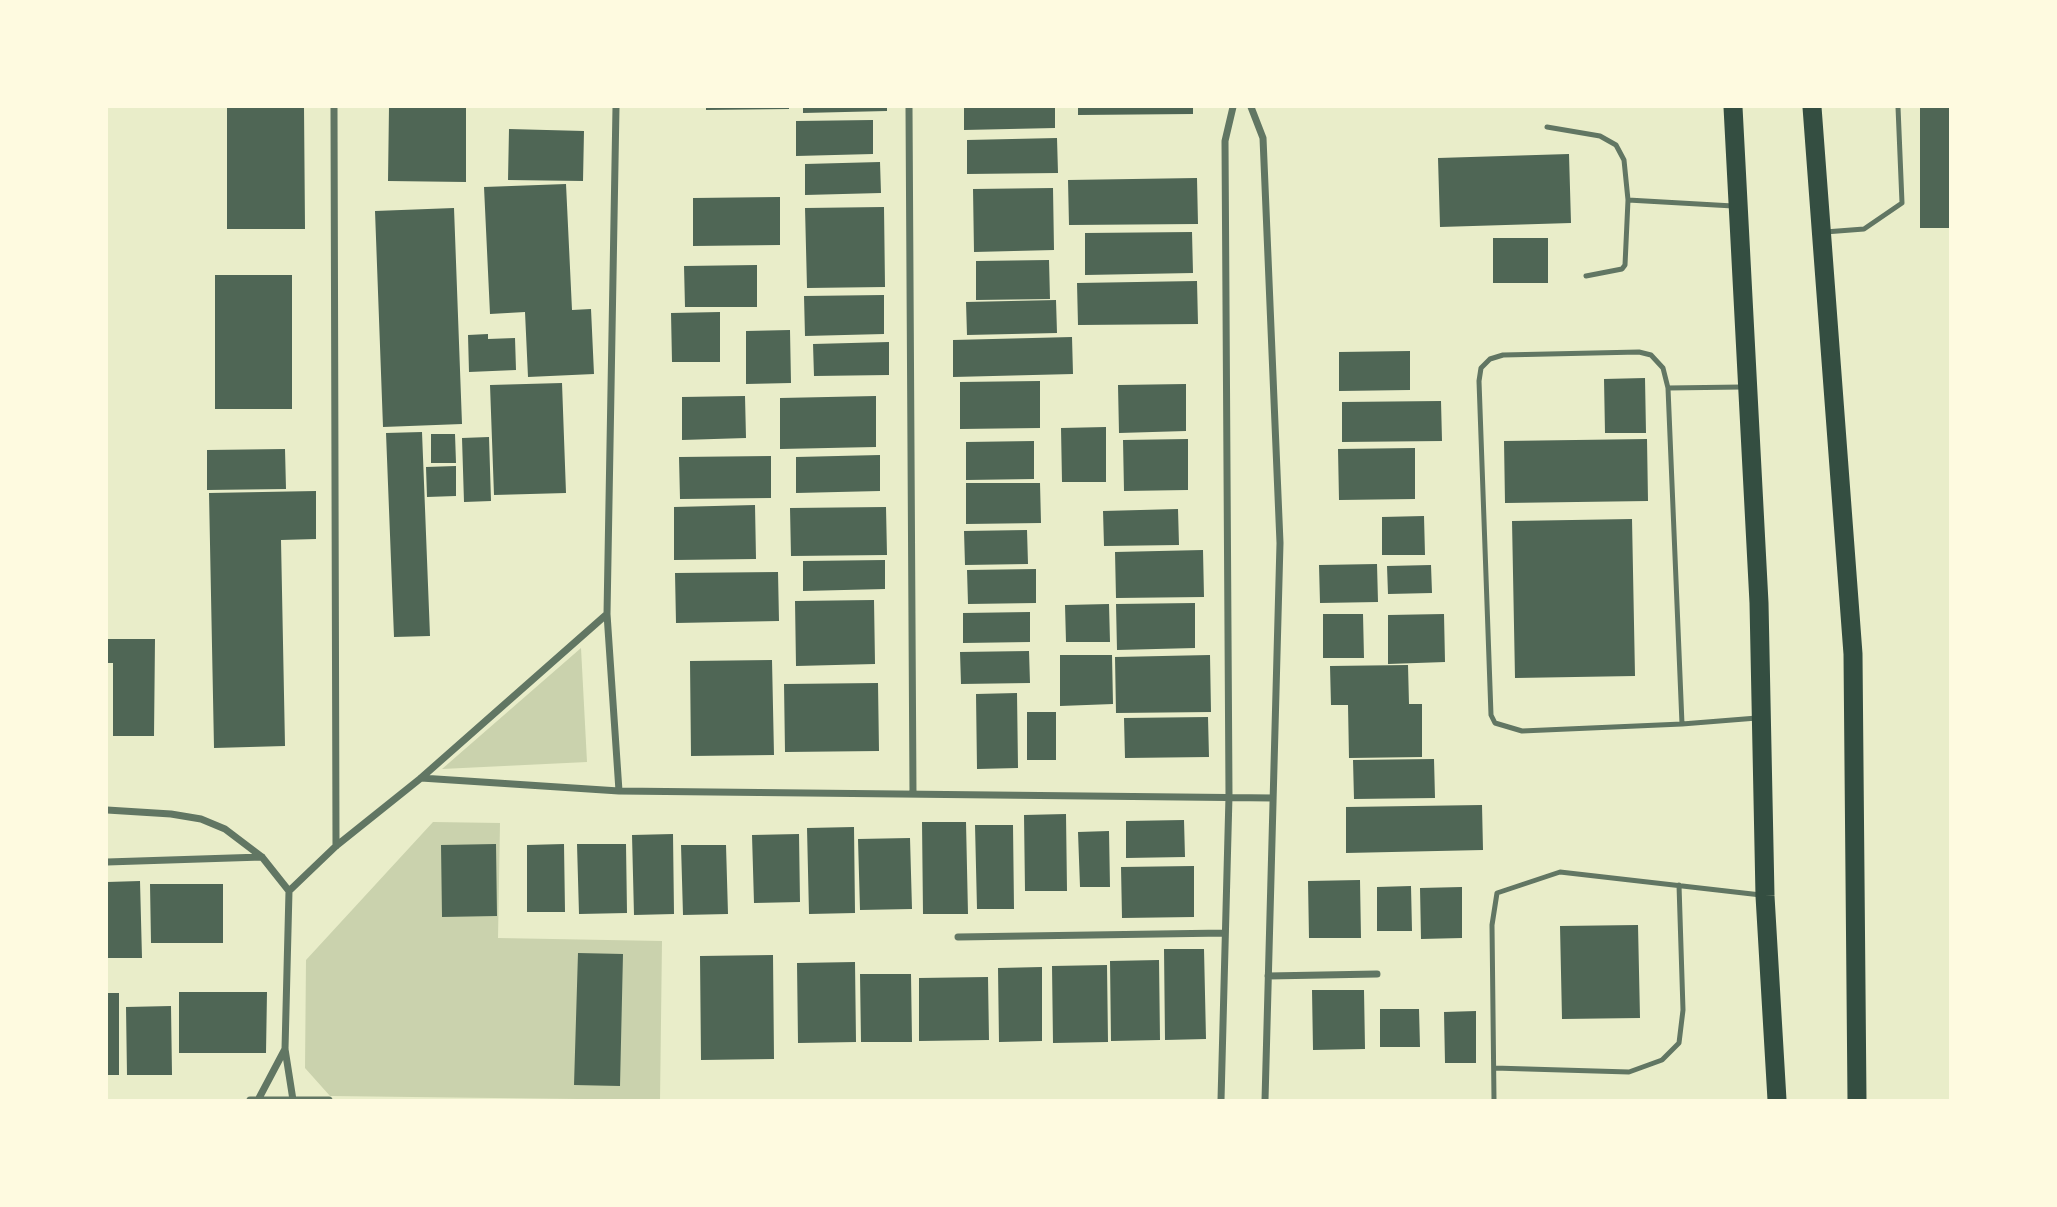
<!DOCTYPE html>
<style>
body{margin:0}
#map{position:relative;width:2057px;height:1207px;overflow:hidden;background:#e9edc9;font-family:Cabin,sans-serif}
canvas{display:block}
.frame{position:absolute;inset:0;border:108px solid #fefae0;pointer-events:none}
</style>
<div id="map">
<canvas width="2057" height="1207"></canvas>
<div class="frame"></div>
</div>
<script>
const ctx = document.querySelector('canvas').getContext('2d');
ctx.lineJoin = 'round';
function paint(path, color) { ctx.fillStyle = color; ctx.fill(path, 'evenodd'); }
const toPath = rows => new Path2D(rows.map(r => 'M' + r).join(''));
function trace(path, color, width, dash) { ctx.strokeStyle = color; ctx.lineWidth = width; ctx.lineCap = dash ? 'butt' : 'round'; ctx.setLineDash(dash || []); ctx.stroke(path); }
paint(toPath([
 [581,648,587,762,442,769],
 [433,822,500,823,498,938,662,941,660,1100,330,1096,305,1068,306,960]
]), '#cad2ad');
paint(toPath([
 [227,107,304,107,305,229,227,229],
 [389,107,466,107,466,182,388,181],
 [706,107,789,107,789,109,706,110],
 [803,107,887,107,887,111,803,113],
 [964,107,1055,107,1055,128,964,130],
 [1078,107,1193,107,1193,114,1078,115],
 [1920,107,1950,107,1950,228,1920,228],
 [873,120,873,154,796,156,796,121],
 [509,129,584,131,583,181,508,180],
 [1057,138,1058,173,967,174,967,140],
 [1569,154,1571,223,1440,227,1438,158],
 [880,162,881,193,805,195,805,164],
 [1197,178,1198,224,1069,225,1068,180],
 [566,184,572,310,591,309,594,374,528,377,525,312,490,314,484,187],
 [1053,188,1054,250,974,252,973,189],
 [780,197,780,245,693,246,693,198],
 [884,207,885,287,807,288,805,208],
 [454,208,462,424,383,427,375,211],
 [1192,232,1193,273,1085,275,1085,233],
 [1493,238,1548,238,1548,283,1493,283],
 [1049,260,1050,299,976,300,976,261],
 [757,265,757,307,685,307,684,266],
 [215,275,292,275,292,409,215,409],
 [1197,281,1198,324,1078,325,1077,283],
 [884,295,884,334,805,336,804,296],
 [1056,300,1057,333,967,335,966,302],
 [720,312,720,362,672,362,671,313],
 [790,330,791,383,746,384,746,331],
 [488,334,488,339,515,338,516,370,469,372,468,335],
 [1072,337,1073,374,953,377,953,340],
 [889,342,889,375,814,376,813,344],
 [1410,351,1410,390,1339,391,1339,352],
 [1645,378,1646,433,1605,433,1604,379],
 [1040,381,1040,428,960,429,960,382],
 [562,383,566,493,494,495,490,385],
 [1186,384,1186,431,1119,433,1118,385],
 [745,396,746,438,682,440,682,397],
 [876,396,876,447,780,449,780,398],
 [1441,401,1442,441,1342,442,1342,402],
 [1106,427,1106,482,1062,482,1061,428],
 [422,432,430,636,394,637,386,433],
 [431,434,455,434,456,463,431,463],
 [489,437,491,501,464,502,462,438],
 [1188,439,1188,490,1124,491,1123,440],
 [1647,439,1648,501,1505,503,1504,441],
 [1034,441,1034,479,966,480,966,442],
 [1415,448,1415,499,1339,500,1338,449],
 [285,449,286,489,207,490,207,450],
 [880,455,880,491,796,493,796,457],
 [771,456,771,498,680,499,679,457],
 [456,466,456,496,427,497,426,467],
 [966,483,1040,483,1041,523,966,524],
 [316,491,316,539,281,540,285,746,214,748,209,493],
 [755,505,756,559,674,560,674,507],
 [886,507,887,555,791,556,790,508],
 [1178,509,1179,545,1104,546,1103,511],
 [1424,516,1425,555,1382,555,1382,517],
 [1632,519,1635,676,1515,678,1512,521],
 [1027,530,1028,564,965,565,964,531],
 [1203,550,1204,597,1116,598,1115,552],
 [885,560,885,589,803,591,803,561],
 [1377,564,1378,602,1320,603,1319,565],
 [1431,565,1432,593,1388,594,1387,566],
 [1036,569,1036,603,968,604,967,570],
 [778,572,779,621,676,623,675,573],
 [874,600,875,664,796,666,795,601],
 [1195,603,1195,648,1117,650,1116,604],
 [1109,604,1110,642,1066,642,1065,605],
 [1030,612,1030,642,963,643,963,613],
 [1323,614,1363,614,1364,658,1323,658],
 [1444,614,1445,662,1388,664,1388,615],
 [107,639,155,639,154,736,113,736,113,663,107,663],
 [1029,651,1030,683,961,684,960,652],
 [1060,655,1112,655,1113,704,1060,706],
 [1210,655,1211,712,1116,713,1115,657],
 [772,660,774,755,691,756,690,661],
 [1408,665,1409,704,1422,704,1422,757,1349,758,1348,705,1331,705,1330,666],
 [878,683,879,751,785,752,784,684],
 [1017,693,1018,768,977,769,976,694],
 [1027,712,1056,712,1056,760,1027,760],
 [1208,717,1209,757,1125,758,1124,718],
 [1434,759,1435,798,1354,799,1353,760],
 [1482,805,1483,850,1346,853,1346,807],
 [1066,814,1067,891,1025,891,1024,815],
 [1184,820,1185,857,1126,858,1126,821],
 [922,822,966,822,968,914,923,914],
 [975,825,1013,825,1014,909,977,909],
 [854,827,855,913,809,914,807,828],
 [1109,831,1110,887,1080,887,1078,832],
 [673,834,674,914,634,915,632,835],
 [799,834,800,902,754,903,752,835],
 [910,838,912,909,860,910,858,839],
 [496,844,497,916,442,917,441,845],
 [564,844,565,912,527,912,527,845],
 [577,844,626,844,627,913,579,914],
 [681,845,726,845,728,914,683,915],
 [1194,866,1194,917,1122,918,1121,867],
 [1360,880,1361,938,1309,938,1308,881],
 [140,881,142,958,107,958,107,882],
 [150,884,223,884,223,943,151,943],
 [1411,886,1412,931,1377,931,1377,887],
 [1462,887,1462,938,1421,939,1420,888],
 [1638,925,1640,1018,1562,1019,1560,926],
 [1164,949,1204,949,1206,1039,1165,1040],
 [578,953,623,954,620,1086,574,1085],
 [773,955,774,1059,701,1060,700,956],
 [1159,960,1160,1040,1111,1041,1110,961],
 [855,962,856,1042,798,1043,797,963],
 [1107,965,1108,1042,1053,1043,1052,966],
 [1042,967,1042,1041,999,1042,998,968],
 [860,974,911,974,912,1042,861,1042],
 [988,977,989,1040,919,1041,919,978],
 [1312,990,1364,990,1365,1049,1313,1050],
 [179,992,267,992,266,1053,179,1053],
 [107,993,119,993,119,1075,107,1075],
 [171,1006,172,1075,127,1075,126,1007],
 [1380,1009,1419,1009,1420,1047,1380,1047],
 [1476,1011,1476,1063,1445,1063,1444,1012]
]), '#4f6655');
trace(toPath([
 [1547,127,1600,136,1616,145,1624,160,1628,200,1733,206],
 [1825,232,1864,229,1902,203,1898,107],
 [1586,276,1622,269,1625,265,1628,200],
 [1668,388,1742,387],
 [1682,724,1668,388,1663,368,1651,355,1639,352,1503,355,1490,359,1481,368,1479,381,1491,715,1495,723,1522,731,1682,724,1757,718],
 [1494,1068,1629,1072,1662,1060,1679,1043,1683,1010,1679,885],
 [1494,1100,1492,925,1497,893,1560,872,1761,895]
]), '#617663', 5);
trace(toPath([
 [334,107,336,846],
 [909,107,913,794],
 [1251,107,1263,138,1280,543,1265,1100],
 [421,778,619,791,607,614],
 [619,791,1273,798],
 [107,810,171,814,201,819,225,829,262,857,289,891,285,1049,293,1100],
 [107,862,262,857],
 [289,891,336,846,421,778,607,614,616,107],
 [958,937,1225,933],
 [1268,976,1377,974],
 [250,1100,329,1100],
 [258,1100,285,1049],
 [1221,1100,1229,796,1225,141,1233,107]
]), '#617663', 7);
trace(toPath([
 [1733,107,1759,603,1765,896,1777,1100],
 [1812,107,1853,654,1857,1100]
]), '#344e41', 19);
</script>
